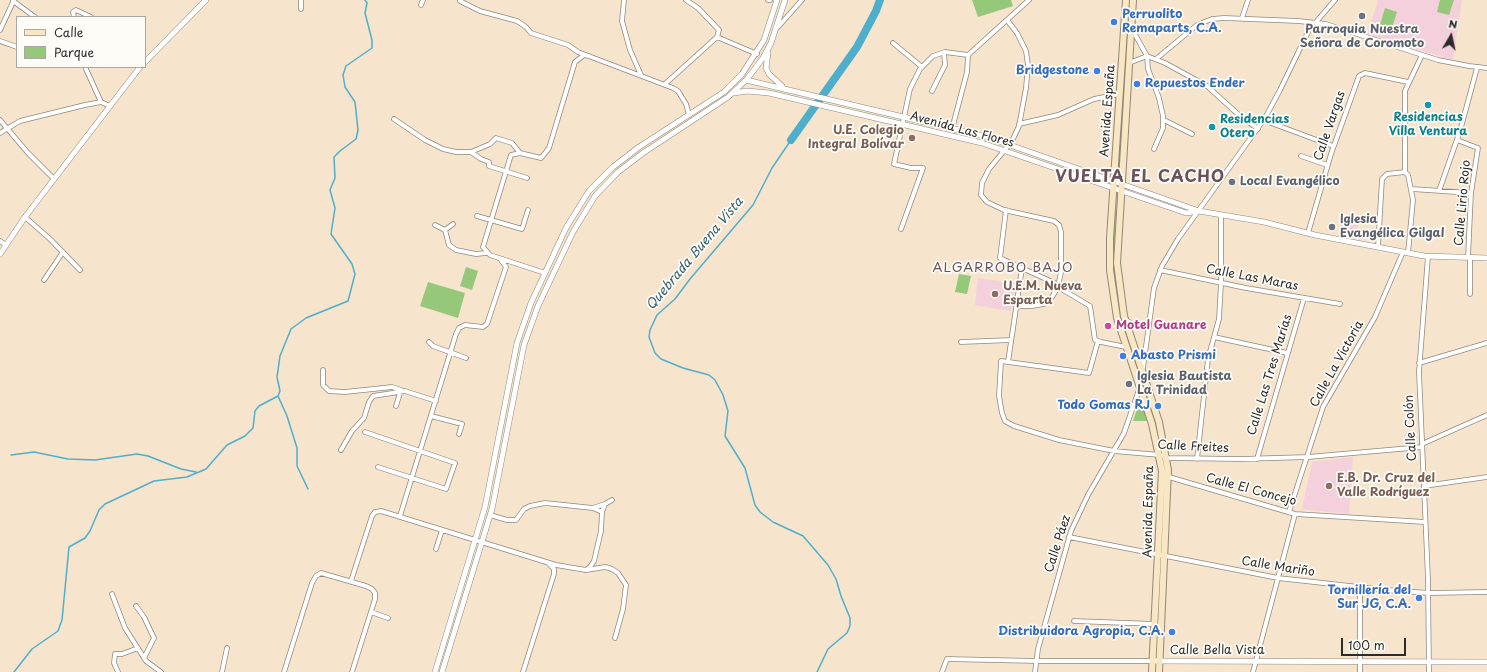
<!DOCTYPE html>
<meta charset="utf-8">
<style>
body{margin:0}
#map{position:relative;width:1487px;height:672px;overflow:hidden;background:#f6e4cd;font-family:"Playpen Sans",sans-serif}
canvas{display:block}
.legend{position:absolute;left:16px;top:16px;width:130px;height:52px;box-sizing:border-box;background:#fdfcf7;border:1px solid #a9a8a5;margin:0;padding:5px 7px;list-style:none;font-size:12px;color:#2b2b2b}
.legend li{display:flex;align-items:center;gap:8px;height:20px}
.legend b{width:20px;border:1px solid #a9a8a5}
.north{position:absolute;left:1431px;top:16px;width:40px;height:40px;-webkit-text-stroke:3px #fdfcf7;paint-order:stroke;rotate:9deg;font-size:11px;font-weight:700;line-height:16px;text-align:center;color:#2b2b2b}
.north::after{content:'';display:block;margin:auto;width:14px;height:18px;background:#2b2b2b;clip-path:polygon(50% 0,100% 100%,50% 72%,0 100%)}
.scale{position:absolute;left:1341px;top:638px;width:65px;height:18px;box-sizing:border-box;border:2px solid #2b2b2b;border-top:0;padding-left:5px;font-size:12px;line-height:14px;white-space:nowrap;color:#2b2b2b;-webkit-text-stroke:3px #fdfcf7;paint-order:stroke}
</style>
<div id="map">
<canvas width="1487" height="672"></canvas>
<ul class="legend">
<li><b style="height:5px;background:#f9e7c3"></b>Calle</li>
<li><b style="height:11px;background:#95c878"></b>Parque</li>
</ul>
<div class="north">N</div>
<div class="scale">100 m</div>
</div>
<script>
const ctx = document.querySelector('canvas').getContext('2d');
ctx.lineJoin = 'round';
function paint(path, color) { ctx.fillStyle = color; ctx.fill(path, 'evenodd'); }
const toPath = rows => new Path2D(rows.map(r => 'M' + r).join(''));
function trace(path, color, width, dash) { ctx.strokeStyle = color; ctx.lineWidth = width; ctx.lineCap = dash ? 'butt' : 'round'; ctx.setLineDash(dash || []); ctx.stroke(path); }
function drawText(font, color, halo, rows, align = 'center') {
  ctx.font = font + ' "Playpen Sans",sans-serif'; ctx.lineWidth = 3.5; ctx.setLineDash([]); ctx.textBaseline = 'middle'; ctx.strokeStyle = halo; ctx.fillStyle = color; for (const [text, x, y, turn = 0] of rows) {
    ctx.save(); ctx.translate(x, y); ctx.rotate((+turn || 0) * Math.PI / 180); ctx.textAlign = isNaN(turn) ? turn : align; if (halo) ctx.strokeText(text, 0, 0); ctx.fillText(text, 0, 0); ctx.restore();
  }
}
paint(toPath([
 [1376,0,1462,0,1453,60,1367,34,1378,1],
 [1342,217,1359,219,1356,239,1339,235],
 [978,278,1015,284,1011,311,975,305],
 [1353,457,1349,514,1302,509,1312,462]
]), '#f4cfdc');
paint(toPath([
 [972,0,1011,0,1013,6,978,17],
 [1440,0,1454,0,1449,15,1437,12],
 [1385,8,1397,12,1391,31,1379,28],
 [1116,196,1115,270,1120,309,1156,423,1161,450,1154,423,1119,318,1113,279,1112,250],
 [466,267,478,271,472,290,460,286],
 [959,274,971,276,967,294,955,292],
 [428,282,465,293,458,318,420,306],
 [1139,403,1143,405,1147,421,1133,421]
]), '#95c878');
trace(toPath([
 [791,140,772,168,753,205,690,279,675,299,657,315,650,330,649,337,655,353,661,359,683,368,709,375,715,380,723,395,728,411,725,436,745,468,755,505,760,512,773,522,803,536,828,565,836,579,841,596,850,618,850,626,847,633,828,649,817,672],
 [278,396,287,416,297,448,297,466,308,489],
 [11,455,34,452,68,459,95,460,137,454,148,456,181,469,196,472],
 [14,672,32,649,58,631,62,620,69,547,85,538,90,531,99,510,105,504,154,481,187,477,206,469,227,445,245,436,253,428,255,411,259,406,278,396,280,391,277,377,280,356,291,329,306,318,348,301,355,274,352,264,331,234,335,208,330,190,335,178,334,157,340,151,356,139,358,130,355,102,345,87,343,75,346,66,372,48,372,40,365,13,367,3,365,0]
]), '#4eafcd', 1.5);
trace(toPath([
 [791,140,857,47,876,11,880,0]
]), '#4eafcd', 8);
const minor = toPath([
 [624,0,622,21,630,50,641,75],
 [686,0,698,8,719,30,717,37,757,54],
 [768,0,770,0],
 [13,1,35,17],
 [460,1,480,11,517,21,526,27,531,33,568,45,578,52,673,88,678,91,686,104,689,115],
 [421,5,423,0],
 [301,9,301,0],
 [74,17,73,12,76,10,91,17],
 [1242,18,1248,0],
 [1007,20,1017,33,1026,51,1028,65,1026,88,1019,126,1012,141,989,169,982,183,981,195,987,202,1004,210,1054,221,1059,225,1061,232,1061,272,1058,287,1052,297,1044,304,1032,306,1016,306],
 [778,27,802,0],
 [1132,29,1147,56,1148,69,1159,98,1163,116,1163,128,1154,149],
 [0,30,14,0],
 [0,41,17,47],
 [893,43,922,67],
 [1156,59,1197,25,1212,19,1224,18,1298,21,1326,24,1438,60,1469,66,1487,68],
 [1129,63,1147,56,1165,63,1207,86,1239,115,1258,129],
 [86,69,101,102],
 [665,84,717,37],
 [932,91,945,65,944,53],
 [394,119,425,140,443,149,456,152,471,152,481,159,489,162,489,166,527,178],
 [0,120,28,153,54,179],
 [1164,120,1192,134],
 [1263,120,1333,146],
 [1019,124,1058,115,1094,99,1120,94],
 [952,129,967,72,968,55,1029,0],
 [0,133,20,121,85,105,101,102,110,106],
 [1457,140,1478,148,1471,193,1468,257],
 [471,152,490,144,496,138,512,143,520,153],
 [1301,156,1327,165],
 [1412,189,1471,193],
 [1439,191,1460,131,1477,68],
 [1006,210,1000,258,1059,285],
 [477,216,522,229,528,210],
 [25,217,50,239,80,270],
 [435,225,445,230,449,245,456,250,476,254,486,253],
 [901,229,923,168,911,168,894,164,910,89,920,69,933,56,945,52,968,55],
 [445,230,453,224],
 [1308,233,1331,154,1359,76,1365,73,1408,82],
 [0,241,6,245],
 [1378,247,1382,179,1387,174,1405,172],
 [1408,253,1413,200,1408,175,1405,172,1405,91,1422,55],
 [1428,256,1419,372,1428,579,1429,672],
 [1160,270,1246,288,1340,304],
 [545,273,490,255,483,247,511,155,520,153,541,158,546,152,549,148,575,62,584,55,589,56],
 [44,280,63,252],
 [1058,287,1090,306,1095,340,1101,342,1126,347],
 [1470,294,1470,257],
 [1126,320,1136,326,1142,326,1148,322],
 [1214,337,1287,353],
 [1098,341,1089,373,1001,361,999,396,1002,413,1005,421,1014,426,1059,440,1114,451,1160,455,1167,458,1241,459,1308,457,1422,447],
 [429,342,433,346,466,358],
 [961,342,1011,340],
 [1008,362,1022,268],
 [1419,363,1487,343],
 [1143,368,1154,288,1162,266,1178,239,1265,118,1280,90,1309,30,1335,0],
 [323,370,323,385,329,391,345,392,392,387,401,390,396,406],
 [431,416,462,424,459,434],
 [365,432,455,463,446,489,378,467],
 [1422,444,1487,415],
 [341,450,352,431,364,418,369,402,373,396,405,391,436,401],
 [1197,459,1208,359,1219,319,1221,283,1221,215],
 [1257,459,1304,298],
 [1169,477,1295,514,1425,522],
 [1424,486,1487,477],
 [593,508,602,512,605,504,612,500],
 [1289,512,1323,407,1375,317,1403,252],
 [490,515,507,520,516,520,524,509,530,506,545,503,593,508,605,504],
 [400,516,456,334,459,328,465,325,483,327,487,324,506,267,501,260],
 [1069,537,1278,578,1386,590,1429,593,1487,592],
 [436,549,442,530],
 [586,570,590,567,594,561,601,531,602,512],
 [351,581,372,516,375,512,381,511,556,565,586,570,605,567,612,569,618,573,626,585,623,609,615,638],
 [112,594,125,628,146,661,161,672],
 [136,606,144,617,154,638,144,658],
 [371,612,388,618],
 [1074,621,1155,624],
 [118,672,114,663,115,654,122,654,138,648],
 [222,672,227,648],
 [284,672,312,583,316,576,321,573,366,586,372,589,375,593,375,599,352,672],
 [523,672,554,574,554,569,549,564],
 [942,672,947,659,1037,661,1153,661],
 [1035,672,1038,649,1071,531,1088,495,1124,433,1140,387],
 [1253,672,1295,514],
 [1360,672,1360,588]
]);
const tertiary = toPath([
 [768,53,766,68,769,74,782,86],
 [145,62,206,0],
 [746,80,984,136,1199,211,1264,222,1315,235,1424,256,1487,258],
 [734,93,747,91,769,93,982,143,1186,213,1199,211],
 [0,254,25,217,140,67],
 [1156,661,1487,662],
 [435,672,485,507,517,343,531,303,566,228,589,191,613,167,639,147,724,92,742,74,764,40,777,0],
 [442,672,492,509,524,345,538,306,573,232,595,196,618,172,643,153,728,97,747,79,763,58,771,43,785,0]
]);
const secondary = toPath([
 [1126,0,1110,238,1110,270,1117,318,1152,424,1162,471,1152,672],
 [1133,0,1117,263,1124,316,1159,422,1168,470,1159,672]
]);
trace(minor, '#90887c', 5.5);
trace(tertiary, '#90887c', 6);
trace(secondary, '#90887c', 8);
trace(minor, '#fff', 4);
trace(tertiary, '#fff', 5);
trace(secondary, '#f9e7c3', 6);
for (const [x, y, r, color] of [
 [1362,16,4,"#6b7280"],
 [1114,22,4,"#3f7fe0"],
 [1097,71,4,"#3f7fe0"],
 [1137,84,4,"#3f7fe0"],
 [1428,105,4,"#0f9aa8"],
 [1212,127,4,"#0f9aa8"],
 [912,138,4,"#8d6e63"],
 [1232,182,4,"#6b7280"],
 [1332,227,4,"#6b7280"],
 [995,294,4,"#8d6e63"],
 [1108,326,4,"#d1479c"],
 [1123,356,4,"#3f7fe0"],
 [1129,384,4,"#6b7280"],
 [1158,406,4,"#3f7fe0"],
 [1329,486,4,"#8d6e63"],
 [1419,598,4,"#3f7fe0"],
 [1172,632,4,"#3f7fe0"]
]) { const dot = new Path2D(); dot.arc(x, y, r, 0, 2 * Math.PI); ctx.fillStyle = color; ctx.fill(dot); trace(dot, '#fdfcf7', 1.5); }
drawText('bold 12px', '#366cbe', '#fdfcf7', [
 ["Perruolito",1122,15,"left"],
 ["Remaparts, C.A.",1122,29,"left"],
 ["Bridgestone",1089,71],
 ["Repuestos Ender",1145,84,"left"],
 ["Abasto Prismi",1131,356,"left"],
 ["Todo Gomas RJ",1150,406],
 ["Tornillería del",1411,591],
 ["Sur JG, C.A.",1411,605],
 ["Distribuidora Agropia, C.A.",1164,632]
], 'right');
drawText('bold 12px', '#5b616d', '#fdfcf7', [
 ["Parroquia Nuestra",1362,30,"center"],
 ["Señora de Coromoto",1362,44,"center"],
 ["Local Evangélico",1240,182],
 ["Iglesia",1340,220],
 ["Evangélica Gilgal",1340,234],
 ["Iglesia Bautista",1137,377],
 ["La Trinidad",1137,391]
], 'left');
drawText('12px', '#2b2b2b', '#fdfcf7', [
 ["Avenida España",1108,111,-86],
 ["Calle Vargas",1330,126,-71],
 ["Avenida Las Flores",962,130,15],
 ["Calle Lirio Rojo",1463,203,-85],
 ["Calle Las Maras",1252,278,11],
 ["Calle La Victoria",1337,364,-61],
 ["Calle Las Tres Marías",1270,375,-73],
 ["Calle Colón",1411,428,-93],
 ["Calle Freites",1193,447,3],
 ["Calle El Concejo",1251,490,15],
 ["Avenida España",1149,512,-89],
 ["Calle Páez",1058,544,-72],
 ["Calle Mariño",1278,567,9],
 ["Calle Bella Vista",1217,651]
]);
drawText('bold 12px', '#0d838f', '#fdfcf7', [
 ["Residencias",1428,118],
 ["Villa Ventura",1428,132],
 ["Residencias",1220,120,"left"],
 ["Otero",1220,134,"left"]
]);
drawText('bold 12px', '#785e54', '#fdfcf7', [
 ["U.E. Colegio",904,131,"right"],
 ["Integral Bolívar",904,145,"right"],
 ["U.E.M. Nueva",1003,287],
 ["Esparta",1003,301],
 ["E.B. Dr. Cruz del",1337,479],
 ["Valle Rodríguez",1337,493]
], 'left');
drawText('bold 12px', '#b23c85', '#fdfcf7', [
 ["Motel Guanare",1116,326]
], 'left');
drawText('italic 13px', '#39606c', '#fdfcf7', [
 ["Quebrada Buena Vista",695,254,-50]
]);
ctx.letterSpacing = '1px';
drawText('13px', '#68535b', '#fdfcf7', [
 ["ALGARROBO BAJO",1003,268]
]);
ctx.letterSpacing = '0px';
ctx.letterSpacing = '1px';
drawText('bold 16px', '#68535b', '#fdfcf7', [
 ["VUELTA EL CACHO",1140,178]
]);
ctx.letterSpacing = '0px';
</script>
